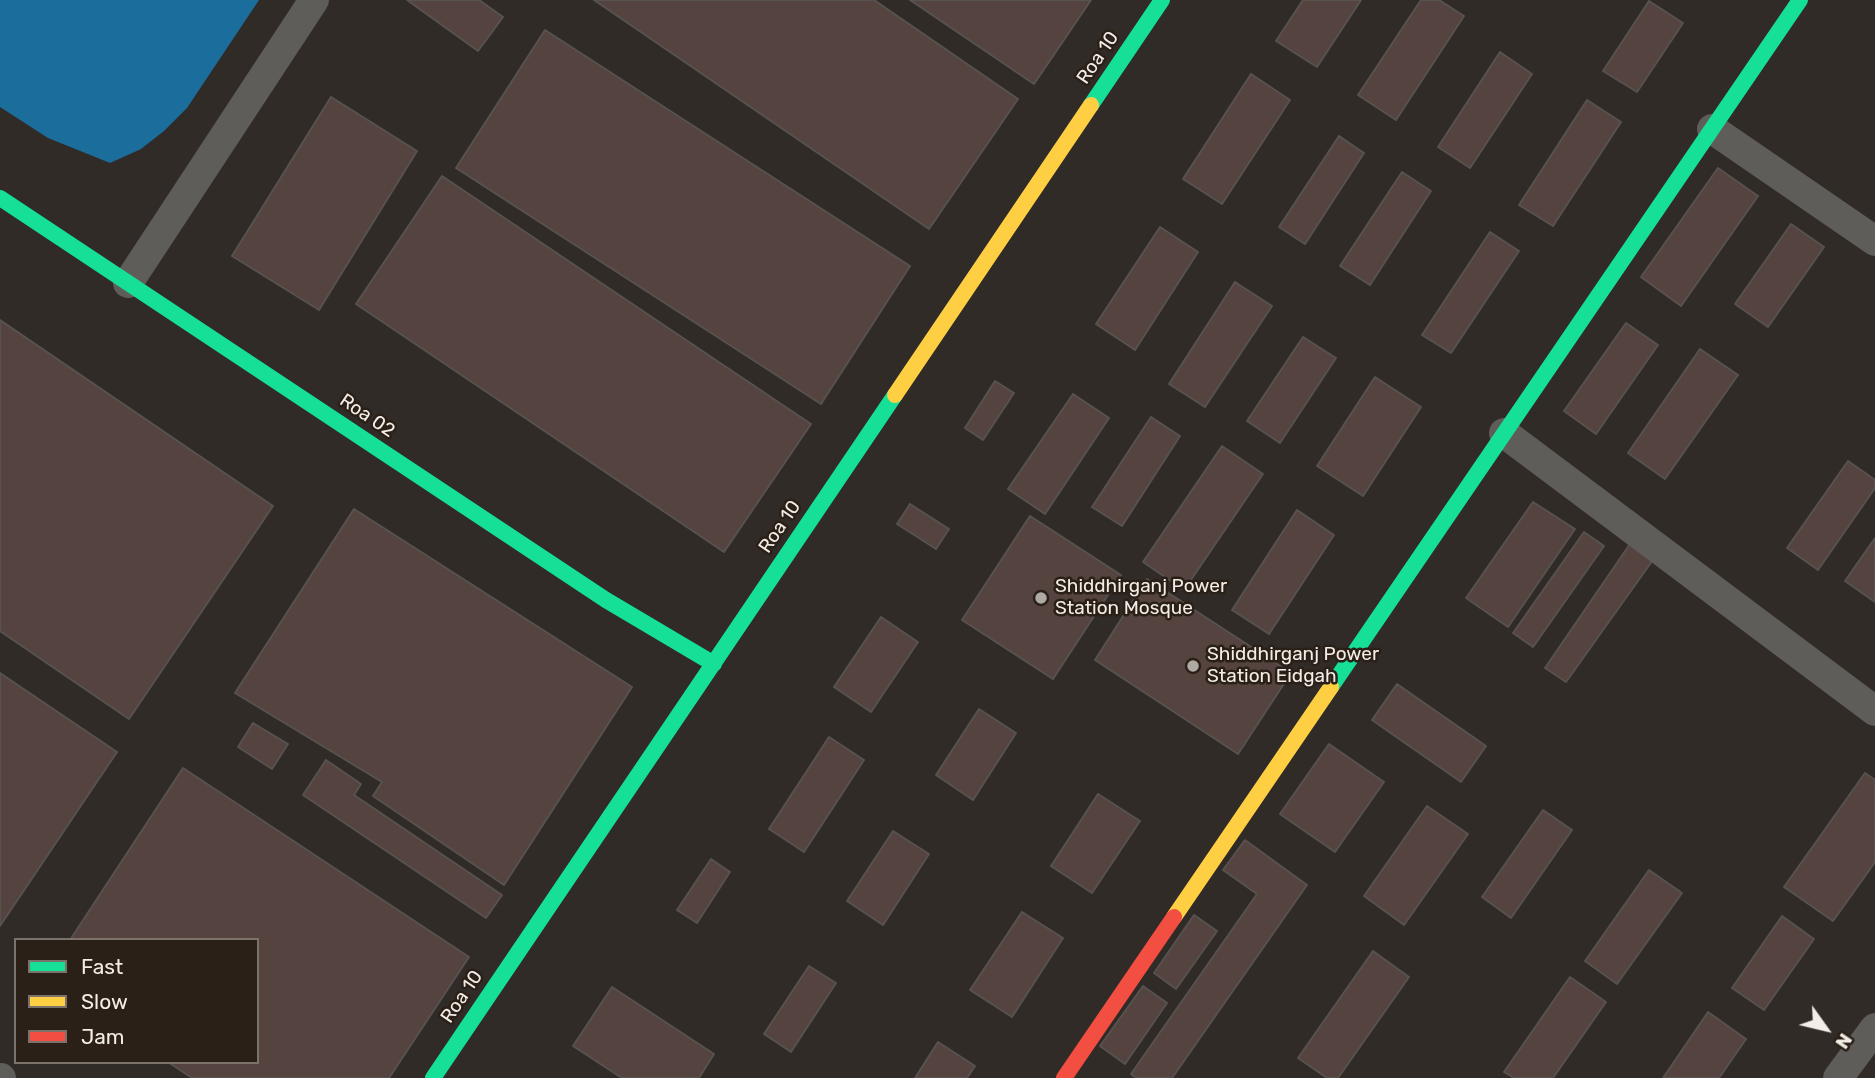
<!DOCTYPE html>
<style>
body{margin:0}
#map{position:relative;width:1875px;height:1078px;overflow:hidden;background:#302b26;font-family:Rubik,sans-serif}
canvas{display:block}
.legend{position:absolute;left:14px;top:938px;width:245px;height:126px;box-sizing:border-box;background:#2a2018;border:2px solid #7a726b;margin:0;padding:9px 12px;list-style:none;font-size:21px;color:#f3ede7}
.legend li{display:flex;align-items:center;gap:14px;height:35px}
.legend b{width:35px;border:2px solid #7a726b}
.north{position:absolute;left:1791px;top:994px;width:70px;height:70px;-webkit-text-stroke:5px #2a2018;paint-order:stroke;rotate:124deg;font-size:19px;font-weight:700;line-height:28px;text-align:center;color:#f3ede7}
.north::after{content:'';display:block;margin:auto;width:24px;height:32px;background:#f3ede7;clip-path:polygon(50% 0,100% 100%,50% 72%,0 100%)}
</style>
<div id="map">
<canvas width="1875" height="1078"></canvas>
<ul class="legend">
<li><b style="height:9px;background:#16e098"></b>Fast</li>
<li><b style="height:9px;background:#ffcf43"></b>Slow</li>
<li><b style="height:9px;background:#f24e42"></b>Jam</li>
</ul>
<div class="north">N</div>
</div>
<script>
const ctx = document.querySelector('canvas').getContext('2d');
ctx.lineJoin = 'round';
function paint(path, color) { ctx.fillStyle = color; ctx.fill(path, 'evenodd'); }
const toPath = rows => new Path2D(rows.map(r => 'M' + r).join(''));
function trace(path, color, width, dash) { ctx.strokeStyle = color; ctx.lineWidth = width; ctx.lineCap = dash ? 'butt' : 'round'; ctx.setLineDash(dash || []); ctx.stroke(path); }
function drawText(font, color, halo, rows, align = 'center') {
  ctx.font = font + ' Rubik,sans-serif'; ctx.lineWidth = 5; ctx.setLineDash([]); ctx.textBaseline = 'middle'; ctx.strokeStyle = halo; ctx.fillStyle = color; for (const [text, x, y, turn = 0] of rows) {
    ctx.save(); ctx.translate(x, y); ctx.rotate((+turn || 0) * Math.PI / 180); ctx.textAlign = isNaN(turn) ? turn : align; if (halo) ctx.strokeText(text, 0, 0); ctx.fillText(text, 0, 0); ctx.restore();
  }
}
paint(toPath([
 [0,0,259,0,187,108,164,131,141,149,110,163,48,138,0,107]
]), '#1b6d9c');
const building = toPath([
 [407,0,479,0,503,17,478,51,407,0],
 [594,0,874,0,1018,99,929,229,594,0],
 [910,0,1091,0,1034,84,910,0],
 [1303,0,1361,0,1317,67,1276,41,1303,0],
 [1421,0,1439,0,1464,16,1396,120,1358,95,1421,0],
 [1649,1,1683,23,1637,92,1603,71,1649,1],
 [545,30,910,266,821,404,456,168,545,30],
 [1500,52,1532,74,1470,168,1438,147,1500,52],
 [1251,74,1290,100,1222,204,1183,179,1251,74],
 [331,97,417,151,319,310,232,256,331,97],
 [1587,100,1621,122,1553,226,1519,205,1587,100],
 [1339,136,1364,153,1305,244,1279,227,1339,136],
 [1718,168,1758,196,1681,306,1641,277,1718,168],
 [1402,172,1431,191,1370,285,1340,266,1402,172],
 [442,176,811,424,724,552,356,304,442,176],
 [1791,224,1824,247,1768,327,1735,304,1791,224],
 [1160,227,1198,252,1135,350,1096,324,1160,227],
 [1490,232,1519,251,1451,353,1422,335,1490,232],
 [1235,282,1272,306,1205,407,1169,384,1235,282],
 [0,320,273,506,129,719,0,631,0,320],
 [1626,323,1658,345,1596,434,1564,411,1626,323],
 [1303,337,1336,358,1280,443,1247,421,1303,337],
 [1700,349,1738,375,1665,479,1628,453,1700,349],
 [1375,377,1421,407,1363,496,1317,466,1375,377],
 [995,381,1014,393,983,440,965,428,995,381],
 [1073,394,1109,418,1045,514,1008,489,1073,394],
 [1151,417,1180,436,1122,526,1092,507,1151,417],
 [1222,446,1263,474,1184,590,1143,562,1222,446],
 [1848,461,1875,480,1875,488,1818,570,1787,548,1848,461],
 [1533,502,1575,529,1508,627,1466,598,1533,502],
 [910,504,949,529,936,549,897,524,910,504],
 [354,509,632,687,504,885,373,796,382,782,235,693,354,509],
 [1297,510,1334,535,1269,634,1232,610,1297,510],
 [1030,516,1121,575,1053,679,962,620,1030,516],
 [1584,532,1604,546,1533,647,1513,633,1584,532],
 [1875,538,1875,602,1845,581,1875,538],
 [1632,541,1655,557,1566,682,1545,668,1632,541],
 [1147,579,1291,673,1238,754,1095,660,1147,579],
 [881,617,918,642,871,712,834,687,881,617],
 [0,673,117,752,0,926,0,673],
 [1397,684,1486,746,1461,782,1372,720,1397,684],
 [979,709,1016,733,973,800,936,775,979,709],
 [253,723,288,744,272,769,238,747,253,723],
 [829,737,864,760,804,852,769,829,829,737],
 [1329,744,1384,782,1335,852,1280,814,1329,744],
 [326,760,361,784,354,795,502,895,486,918,303,795,326,760],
 [183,768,469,957,389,1078,192,1078,168,1062,257,1062,257,940,70,940,183,768],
 [1865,773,1875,780,1875,862,1833,921,1784,887,1865,773],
 [1098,794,1140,821,1092,893,1051,866,1098,794],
 [1427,806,1468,834,1404,925,1364,896,1427,806],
 [1543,810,1572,830,1511,918,1482,897,1543,810],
 [893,831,929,854,883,925,847,901,893,831],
 [1245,840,1307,885,1172,1078,1136,1078,1131,1074,1257,894,1223,870,1245,840],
 [711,859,730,872,697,923,677,910,711,859],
 [1649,870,1682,893,1617,984,1585,961,1649,870],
 [1022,912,1063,938,1012,1017,970,990,1022,912],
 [1194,915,1217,931,1176,989,1154,973,1194,915],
 [1782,916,1814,939,1764,1010,1732,988,1782,916],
 [1373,951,1409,977,1338,1078,1327,1078,1298,1058,1373,951],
 [809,966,836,983,791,1052,764,1034,809,966],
 [1570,977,1606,1002,1553,1078,1514,1078,1504,1072,1570,977],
 [1143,986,1167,1003,1125,1064,1100,1046,1143,986],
 [612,987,714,1054,699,1078,622,1078,573,1046,612,987],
 [1708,1012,1746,1039,1719,1078,1663,1078,1708,1012],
 [938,1042,975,1066,967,1078,915,1078,938,1042]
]);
paint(building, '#54433f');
trace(building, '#57524f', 2);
trace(toPath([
 [1712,129,1875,241],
 [128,283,314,0],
 [1504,433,1875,711],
 [0,1078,1,1078],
 [1838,1078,1875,1028]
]), '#5f5d5a', 30);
trace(toPath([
 [1091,105,1162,0],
 [0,198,606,600,714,664],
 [1331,687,1800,0],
 [433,1078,895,395]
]), '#16e098', 16);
trace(toPath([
 [895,395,1091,105],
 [1174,917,1331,687]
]), '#ffcf43', 16);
trace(toPath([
 [1064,1078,1174,917]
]), '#f24e42', 16);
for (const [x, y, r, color] of [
 [1041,598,7,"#afa9a3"],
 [1193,666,7,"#afa9a3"]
]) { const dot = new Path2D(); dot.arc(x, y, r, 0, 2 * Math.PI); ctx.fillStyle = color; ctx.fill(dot); trace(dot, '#2a2018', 2.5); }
drawText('19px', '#f3ede7', '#2a2018', [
 ["Roa 10",1098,58,-56],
 ["Roa 02",367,416,34],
 ["Roa 10",780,527,-56],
 ["Roa 10",462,997,-56]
]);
drawText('19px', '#f3ede7', '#2a2018', [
 ["Shiddhirganj Power",1055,587],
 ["Station Mosque",1055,609],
 ["Shiddhirganj Power",1207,655],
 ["Station Eidgah",1207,677]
], 'left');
</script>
